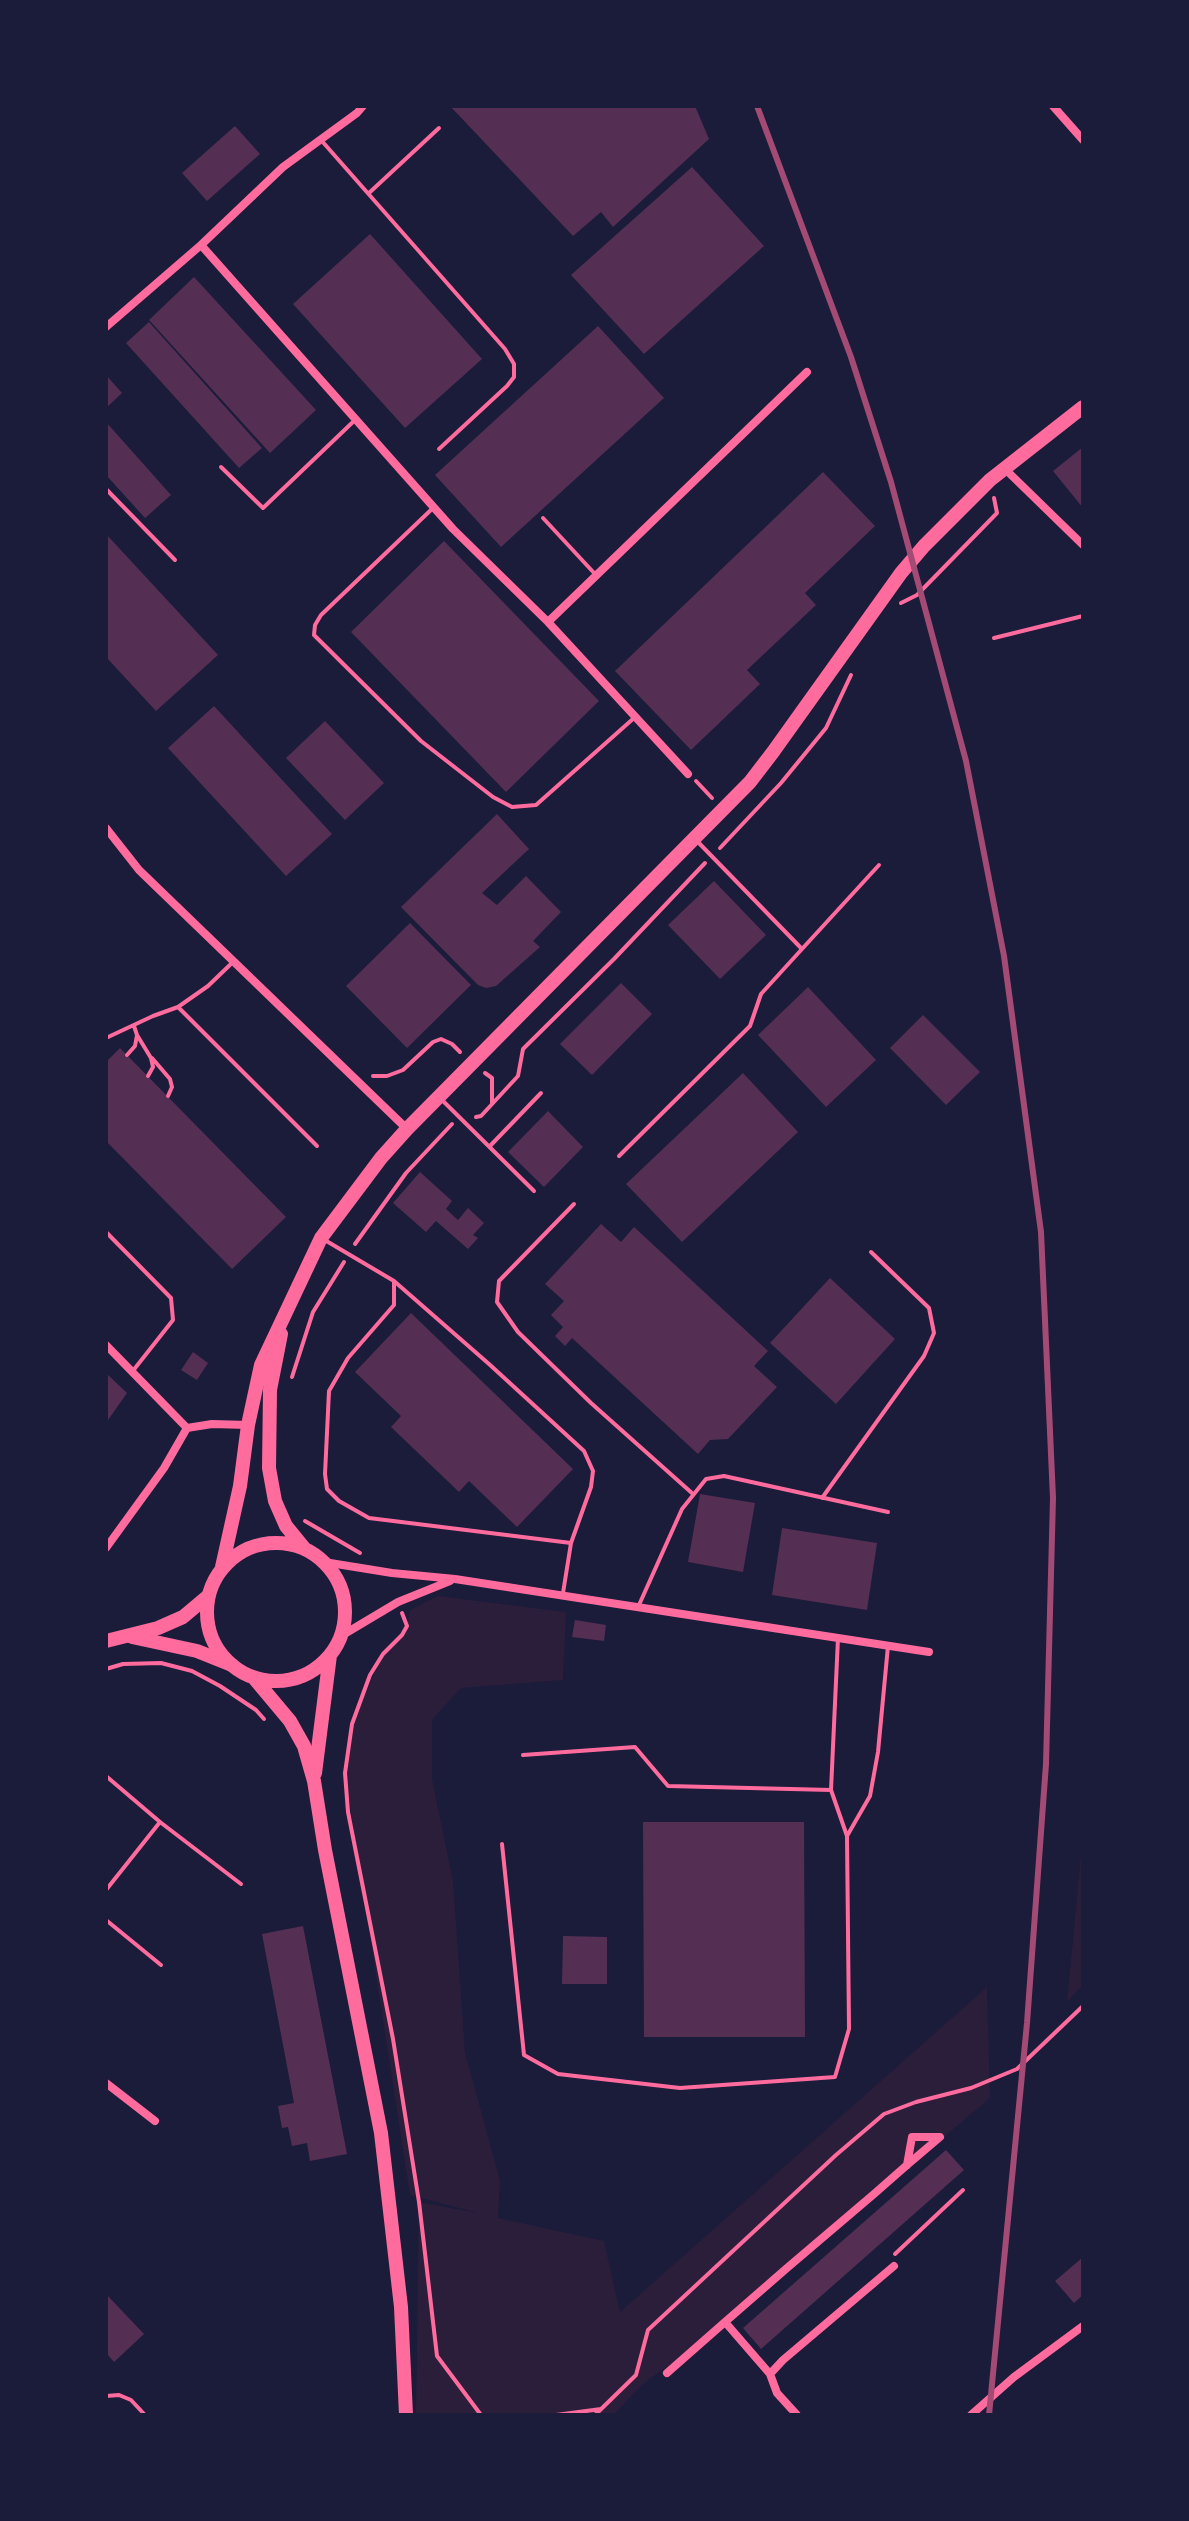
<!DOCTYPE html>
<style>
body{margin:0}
#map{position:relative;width:1189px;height:2521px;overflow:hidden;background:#1b1b3a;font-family:"Crimson Pro",serif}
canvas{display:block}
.frame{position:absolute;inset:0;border:108px solid #1b1b3a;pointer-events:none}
</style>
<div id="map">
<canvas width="1189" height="2521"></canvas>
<div class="frame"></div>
</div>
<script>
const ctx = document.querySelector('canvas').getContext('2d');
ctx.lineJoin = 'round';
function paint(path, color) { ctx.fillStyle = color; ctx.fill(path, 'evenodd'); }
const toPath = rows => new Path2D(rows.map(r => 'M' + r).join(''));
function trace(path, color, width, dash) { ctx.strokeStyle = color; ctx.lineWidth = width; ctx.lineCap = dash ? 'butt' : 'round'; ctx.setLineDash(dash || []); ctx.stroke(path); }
paint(toPath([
 [438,1596,566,1612,563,1680,461,1688,432,1720,432,1779,453,1881,465,2052,500,2181,498,2218,604,2241,620,2312,987,1987,990,2098,702,2342,644,2383,613,2415,416,2415,419,2202,478,2213,410,2195,345,1773,352,1724,383,1654,407,1626,410,1610],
 [1083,1835,1083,1985,1067,2002]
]), '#2a1e3b');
paint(toPath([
 [450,106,695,106,709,139,613,227,601,212,573,236],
 [235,126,260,154,207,201,182,173],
 [692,167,764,246,644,354,571,275],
 [370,234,482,359,405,428,293,304],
 [194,277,316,410,270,453,149,320],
 [149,322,262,448,239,468,126,343],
 [598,326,664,398,501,547,435,475],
 [106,375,122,393,106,408],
 [106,422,171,495,145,518,106,475],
 [1083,447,1083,508,1053,471],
 [823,472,875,526,805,593,816,605,747,670,760,684,691,750,615,671],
 [106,534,218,655,156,711,106,657],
 [444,541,599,701,506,792,351,632],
 [214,706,332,834,286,876,168,748],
 [325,721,384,783,345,820,286,758],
 [497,814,529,849,482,893,497,905,526,876,561,912,533,941,540,947,496,986,486,988,478,985,401,907],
 [714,881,766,935,720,979,668,925],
 [410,923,471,985,407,1048,346,986],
 [621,983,652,1014,592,1075,560,1044],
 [808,987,876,1060,826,1107,758,1035],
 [923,1015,980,1072,946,1105,890,1048],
 [120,1048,286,1217,232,1269,106,1141,106,1062],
 [743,1073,798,1132,682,1242,626,1184],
 [548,1111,583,1147,544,1187,508,1152],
 [420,1172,452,1201,446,1209,458,1220,468,1208,484,1223,473,1235,478,1238,468,1249,436,1221,426,1232,393,1203],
 [601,1224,621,1242,634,1227,768,1351,754,1366,777,1387,728,1439,710,1440,698,1454,572,1338,565,1346,555,1336,563,1327,551,1315,564,1301,545,1284],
 [830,1278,895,1339,836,1404,770,1343],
 [411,1313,573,1469,517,1527,469,1481,459,1492,391,1427,401,1416,355,1372],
 [193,1352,208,1363,197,1380,181,1370],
 [106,1373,127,1393,106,1423],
 [700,1494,755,1503,743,1572,688,1562],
 [782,1528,877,1543,867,1610,772,1595],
 [575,1620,606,1625,604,1641,572,1637],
 [643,1822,804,1822,805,2037,644,2037],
 [303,1926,347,2154,310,2161,307,2143,292,2146,288,2127,282,2128,278,2106,294,2103,262,1934],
 [563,1936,607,1937,607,1984,562,1984],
 [946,2150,964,2170,761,2349,743,2328],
 [1083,2257,1083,2295,1074,2303,1055,2281],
 [106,2294,144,2334,114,2362,106,2353]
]), '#542f53');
trace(toPath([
 [901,603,917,595,997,513,994,498],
 [696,781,712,798],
 [720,848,781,783,826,728,851,675],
 [485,1073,492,1078,492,1103],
 [373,1076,387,1076,403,1070,433,1042,441,1039,452,1044,460,1052],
 [476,1117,481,1116,518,1076,523,1049,614,959,705,863],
 [355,1244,406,1173,452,1124],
 [292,1377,313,1312,344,1262],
 [305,1521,360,1553],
 [402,1613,407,1626,402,1635,383,1654,370,1675,352,1724,345,1773,348,1812,393,2039,419,2202,437,2356,481,2415],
 [106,1669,123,1664,161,1663,192,1671,220,1686,256,1710,264,1719],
 [895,2254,963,2190],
 [556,2415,601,2409],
 [595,2415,636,2375,648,2330,836,2155,884,2114,916,2102,971,2088,1017,2069,1083,2006]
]), '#ff6b9d', 4);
trace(toPath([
 [321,140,505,349,514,364,514,377,507,386,439,449],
 [369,193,439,128],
 [221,467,263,508,355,420],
 [106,489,175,560],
 [433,508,321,615,315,625,314,635,421,741,493,797,512,807,536,805,634,718],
 [543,518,595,574],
 [994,638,1083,616],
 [697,841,802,949,879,865],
 [178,1007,317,1146],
 [137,1035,151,1058,153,1067,148,1076],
 [106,1038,153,1016,178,1007,208,986,233,962],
 [127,1055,135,1046,137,1035,134,1026],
 [152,1058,170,1079,172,1087,168,1096],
 [442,1100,534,1191],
 [490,1146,541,1093],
 [619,1156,750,1026,761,994,802,949],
 [574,1204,499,1281,497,1302,518,1332,591,1403,693,1494],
 [106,1232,171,1298,173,1320,132,1372],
 [323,1239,394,1281,394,1305,348,1358,329,1391,325,1474,327,1489,339,1501,369,1518,571,1543,563,1593],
 [394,1281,489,1364,584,1451,593,1471,591,1487,571,1543],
 [822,1498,924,1356,934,1333,929,1308,871,1252],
 [639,1605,682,1509,706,1479,724,1476,888,1512],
 [838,1638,831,1790,847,1836],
 [523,1755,635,1747,668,1786,831,1790],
 [106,1776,160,1822],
 [502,1844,524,2055,558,2074,680,2088,835,2077,849,2029,847,1836,870,1796,878,1752,888,1646],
 [106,1890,160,1822,241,1884],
 [106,1920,161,1965],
 [106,2396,119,2395,131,2400,145,2415]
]), '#ff6b9d', 4);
trace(toPath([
 [1053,106,1083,140],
 [201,245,453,529,548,622,688,774],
 [106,327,201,245,283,167,357,113,363,106],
 [1005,469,1083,545],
 [548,622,807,372],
 [106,828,139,870,407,1129],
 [106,1345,187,1428],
 [106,1548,164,1468,187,1428,212,1424,248,1425],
 [324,1562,392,1573,455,1579,929,1652],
 [341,1636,398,1602,450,1581],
 [106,2083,155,2121],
 [725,2322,787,2268,874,2194,907,2165,940,2137,912,2137,907,2165],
 [667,2373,725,2322,770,2374],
 [797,2415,777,2393,770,2374,783,2360,894,2266],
 [971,2415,1014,2377,1083,2326]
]), '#ff6b9d', 8);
trace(toPath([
 [132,1637,197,1651,232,1665],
 [106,1641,158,1628,183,1617,208,1596]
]), '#ff6b9d', 14);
trace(toPath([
 [281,1334,270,1390,269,1468,275,1501,286,1526,304,1548],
 '207 1612a69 69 0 1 1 138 0a69 69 0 1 1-138 0Z',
 [222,1567,240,1486,248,1425,261,1365,321,1238,381,1158,407,1129,750,782,773,752,901,573,924,546,990,480,1083,407],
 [254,1678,290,1721,304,1746,314,1781,325,1850,381,2133,401,2307,406,2415],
 [315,1773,330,1655]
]), '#ff6b9d', 14);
trace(toPath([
 [757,106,851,357,891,482,966,761,1004,956,1041,1232,1053,1498,1046,1764,1027,2023,989,2415]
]), '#a44b75', 6);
</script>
